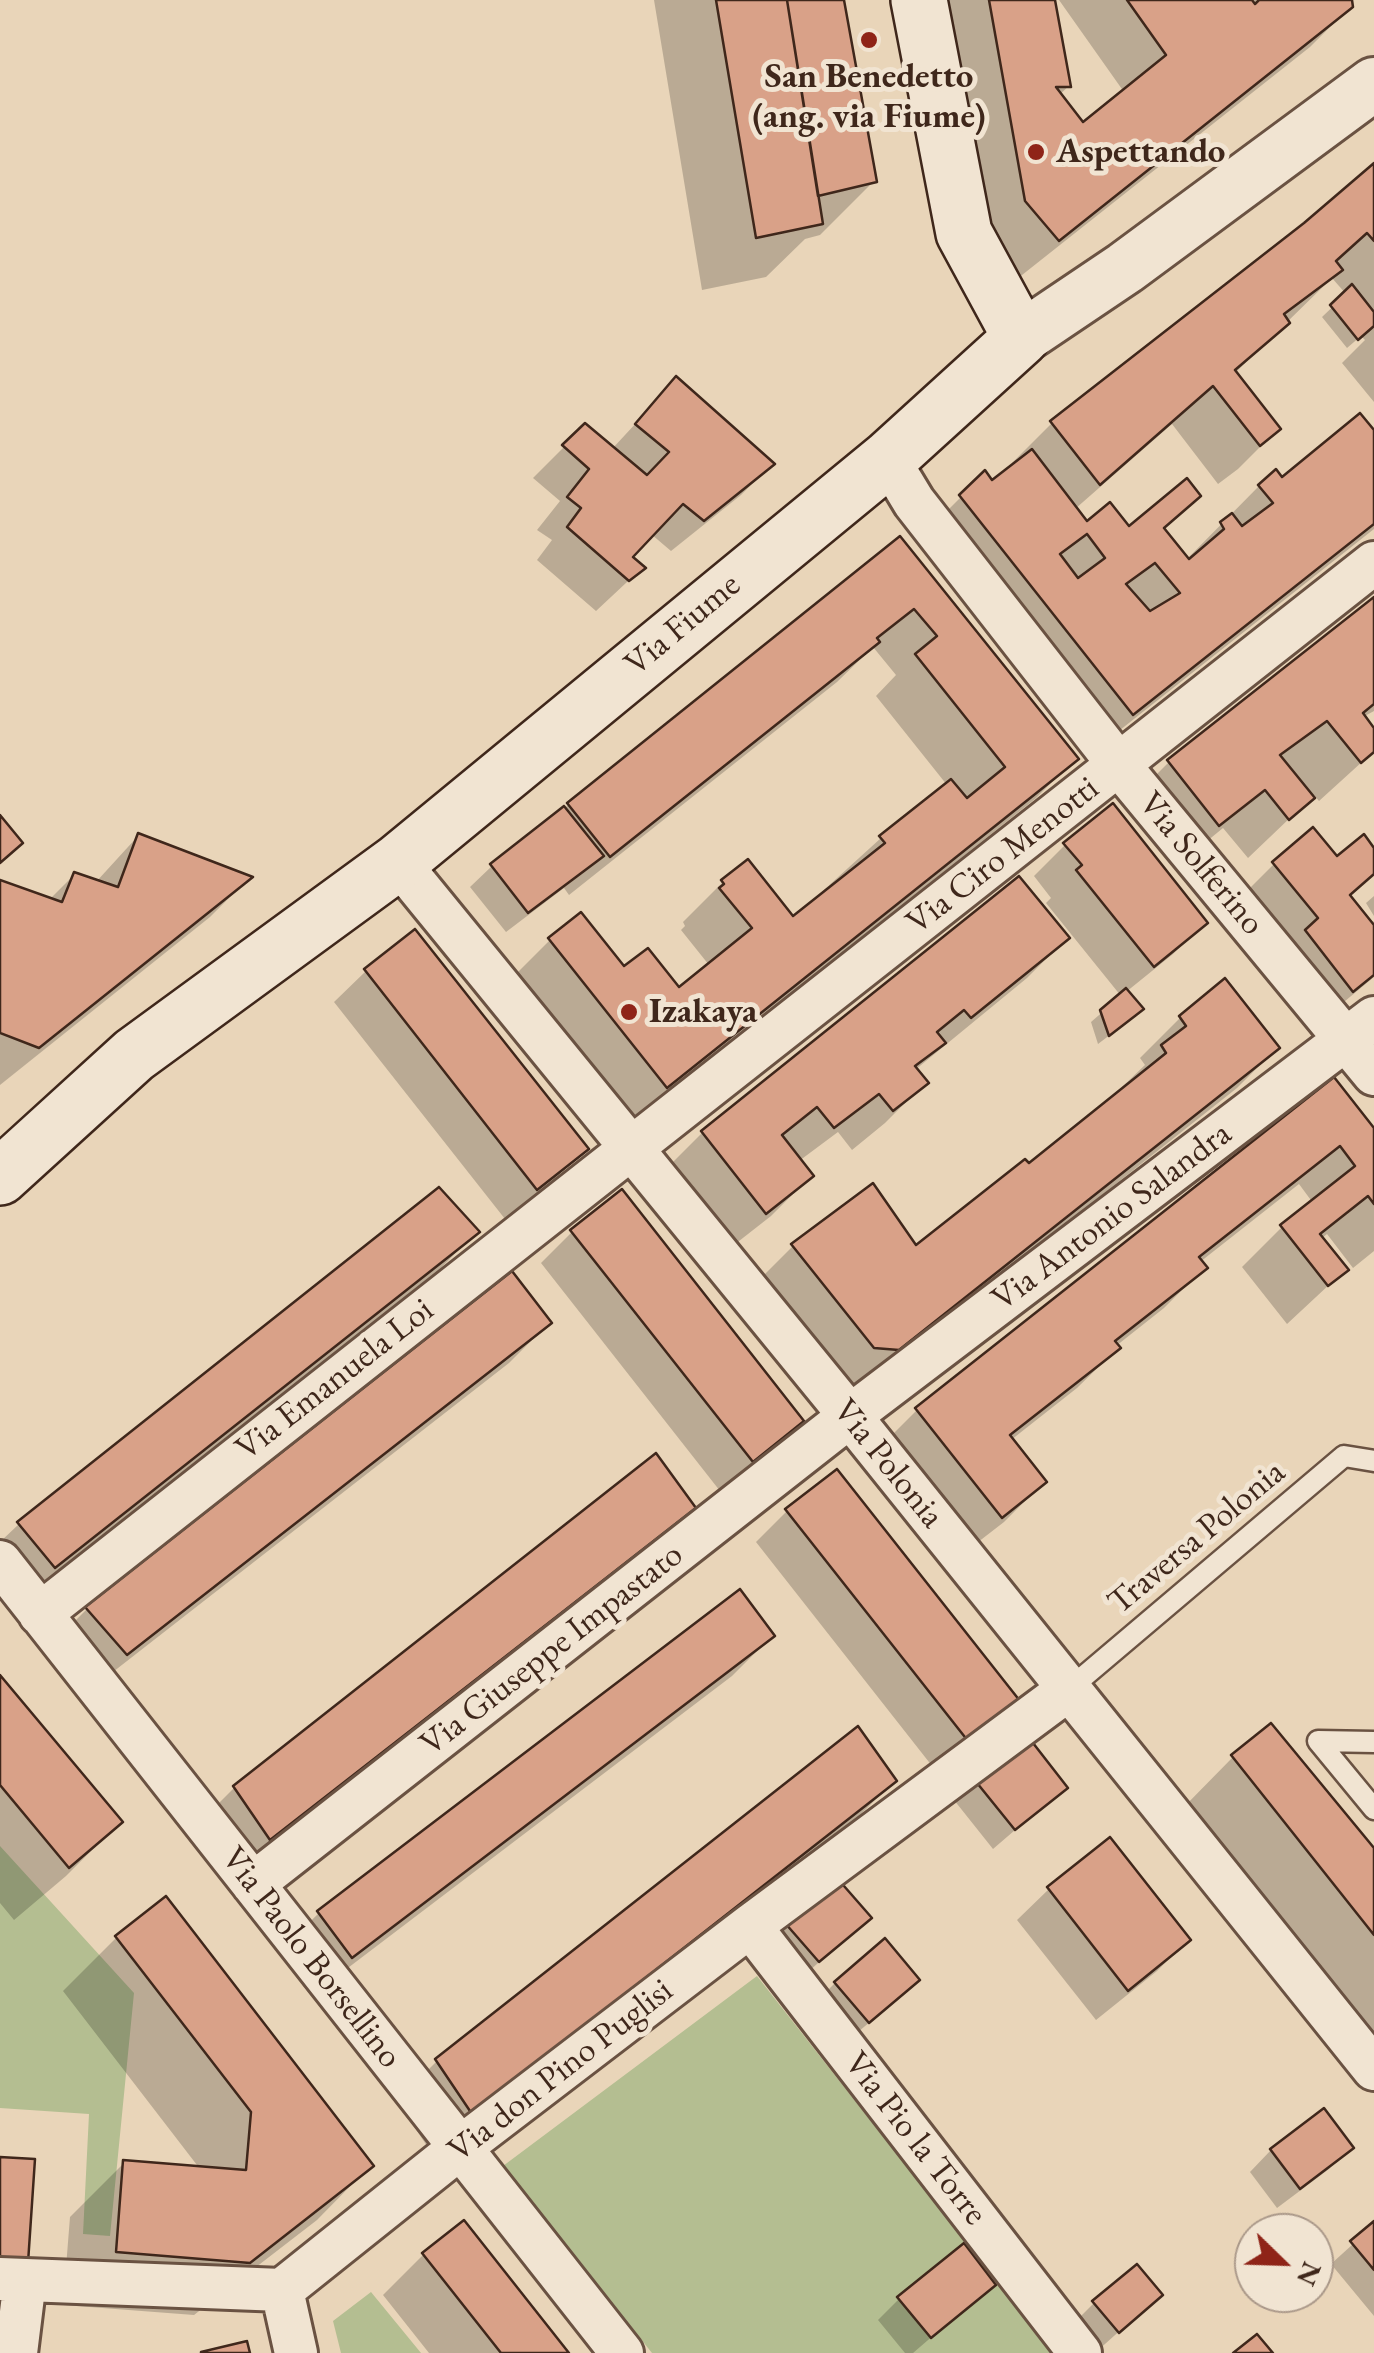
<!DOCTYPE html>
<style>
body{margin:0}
#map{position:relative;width:1374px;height:2353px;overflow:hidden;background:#e9d5b9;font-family:"EB Garamond",serif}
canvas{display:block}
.north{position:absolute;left:1234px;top:2213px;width:100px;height:100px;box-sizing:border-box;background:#f1e4d2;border:2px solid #aa9889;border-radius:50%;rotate:113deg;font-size:28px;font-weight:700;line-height:40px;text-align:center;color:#3f271b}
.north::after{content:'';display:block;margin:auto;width:35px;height:45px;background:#8f2418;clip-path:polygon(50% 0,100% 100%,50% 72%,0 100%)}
</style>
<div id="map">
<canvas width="1374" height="2353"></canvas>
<div class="north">N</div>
</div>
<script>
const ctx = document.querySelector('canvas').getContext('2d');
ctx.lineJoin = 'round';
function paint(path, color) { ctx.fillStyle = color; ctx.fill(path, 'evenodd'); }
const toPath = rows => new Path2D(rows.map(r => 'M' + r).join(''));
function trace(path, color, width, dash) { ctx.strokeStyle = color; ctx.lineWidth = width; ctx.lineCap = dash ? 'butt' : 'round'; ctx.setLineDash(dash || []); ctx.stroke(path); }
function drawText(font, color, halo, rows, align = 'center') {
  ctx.font = font + ' "EB Garamond",serif'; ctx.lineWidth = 10; ctx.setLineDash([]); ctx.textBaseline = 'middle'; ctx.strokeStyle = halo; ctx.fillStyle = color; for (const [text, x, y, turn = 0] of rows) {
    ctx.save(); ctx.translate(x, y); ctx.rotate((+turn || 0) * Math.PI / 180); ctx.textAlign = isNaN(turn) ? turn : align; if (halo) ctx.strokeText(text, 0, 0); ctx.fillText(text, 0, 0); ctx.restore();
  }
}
paint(toPath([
 [0,1846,134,1993,110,2236,83,2234,89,2114,0,2108],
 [757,1976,1053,2353,652,2353,503,2166],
 [371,2292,421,2353,341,2353,333,2321]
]), '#b4be91');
paint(toPath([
 [654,0,841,0,874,181,820,235,805,239,766,277,702,290],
 [942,0,1053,0,1069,86,1059,95,1082,125,1124,92,1059,0,1349,0,1351,6,1310,47,1017,279,985,241],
 [1374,166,1374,402,1342,363,1365,340,1361,336,1347,348,1322,317,1346,294,1332,278,1235,373,1278,429,1238,469,1218,484,1172,424,1075,509,1087,525,1129,529,1198,496,1163,530,1186,560,1259,486,1281,480,1374,435,1374,529,1091,753,921,537,984,474,992,484,1014,466,1012,463,1052,423,1306,225],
 [676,380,772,464,741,495,671,551,651,534,629,557,642,568,596,611,537,560,552,540,537,530,560,501,533,478,585,426,612,449],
 [900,540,1075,759,1035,799,626,1126,510,980,550,940,679,990,709,965,681,930,685,926,683,922,723,882,792,919,881,838,947,785,876,696,896,675,873,647,837,682,569,895,564,888,506,932,470,887,492,866],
 [1374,600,1374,711,1363,717,1374,733,1374,751,1319,801,1314,795,1248,858,1223,828,1178,865,1129,802,1169,762],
 [138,836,249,878,210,917,0,1085,0,882,49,900,75,874,96,882],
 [1065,845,1204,923,1173,954,1126,992,1131,1019,1098,1044,1091,1022,1121,996,1046,903,1051,898,1034,876],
 [1374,852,1374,871,1348,897,1371,925,1374,921,1374,977,1321,1021,1243,895,1274,864,1337,859],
 [1018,880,1067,938,1027,978,915,1070,925,1083,885,1123,852,1150,838,1132,799,1161,811,1176,771,1216,725,1252,662,1173,702,1133],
 [1374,896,1374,916,1366,903],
 [366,971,585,1149,554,1180,505,1219,334,1002],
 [1225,982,1277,1048,1237,1088,857,1389,834,1387,753,1286,793,1246,916,1249,1028,1167,1124,1090,1122,1087,1145,1065,1140,1058,1180,1018],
 [1334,1081,1374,1132,1374,1251,1353,1268,1327,1234,1321,1239,1345,1270,1287,1324,1242,1267,1282,1227,1313,1203,1299,1184,1200,1262,1204,1268,1164,1308,1116,1346,1118,1348,1077,1388,1011,1440,1044,1482,1004,1522,960,1556,877,1450,917,1410],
 [476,1232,437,1272,13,1607,0,1542,19,1524],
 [572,1232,801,1421,770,1452,720,1491,541,1263],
 [549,1323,509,1363,86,1693,47,1649,87,1609],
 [692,1507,652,1548,229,1878,194,1828,234,1788],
 [787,1511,1017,1700,936,1771,756,1542],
 [740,1593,772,1636,732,1676,311,1996,278,1953,319,1913],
 [0,1679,120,1822,66,1876,14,1920,0,1903],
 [1233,1757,1374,1852,1374,2056,1180,1811],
 [975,1779,1065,1787,993,1849,954,1800],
 [894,1781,854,1821,431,2152,397,2101,437,2061],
 [1049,1889,1188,1940,1157,1971,1096,2020,1017,1920],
 [868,1918,797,1982,766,1945,787,1924],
 [116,1938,370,2166,317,2220,194,2315,63,2305,70,2217,124,2163,200,2169,63,1991],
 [835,1983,895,2001,846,2042,814,2004],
 [1350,2147,1329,2169,1277,2208,1250,2172,1271,2150],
 [463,2223,566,2353,429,2353,383,2295,423,2255],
 [1374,2225,1374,2316,1331,2264],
 [993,2284,913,2353,905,2353,878,2320,899,2299],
 [1160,2295,1096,2352,1073,2324,1094,2303]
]), '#0003');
const building = toPath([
 [716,0,787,0,823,224,756,238,716,0],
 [787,0,844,0,877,182,818,196,787,0],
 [989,0,1055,0,1071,87,1056,87,1083,122,1166,55,1127,0,1252,0,1255,4,1259,0,1352,0,1353,7,1059,241,1025,201,989,0],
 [1374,163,1374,241,1367,233,1336,261,1343,270,1284,314,1290,323,1235,370,1281,429,1260,446,1213,386,1100,485,1050,421,1304,223,1374,163],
 [1352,284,1374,312,1374,326,1358,340,1330,305,1352,284],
 [676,376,775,464,704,521,683,504,633,557,646,568,629,581,567,527,581,508,567,497,589,469,562,445,585,423,647,475,669,452,635,424,676,376],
 [1360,413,1374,430,1374,524,1133,715,959,495,985,470,992,480,1032,449,1087,521,1110,502,1129,526,1187,478,1201,496,1164,528,1189,559,1224,529,1220,522,1232,513,1242,526,1273,503,1258,485,1276,469,1282,477,1360,413],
 [1087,534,1105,558,1078,578,1060,554,1087,534],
 [1155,563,1180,593,1150,611,1126,584,1155,563],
 [900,536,1079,759,667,1088,548,938,581,912,624,966,648,948,679,987,752,928,719,888,724,884,721,880,748,859,793,916,885,843,879,836,951,779,967,798,1005,767,915,654,937,636,914,609,877,638,880,642,610,857,567,803,900,536],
 [1374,597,1374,704,1363,713,1374,728,1374,752,1361,763,1327,721,1280,755,1315,798,1289,820,1265,790,1219,826,1167,760,1374,597],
 [1113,803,1208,923,1154,967,1076,870,1082,865,1063,843,1113,803],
 [564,806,604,856,528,913,490,864,564,806],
 [0,815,23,843,0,863,0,815],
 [1313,827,1337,856,1364,834,1374,848,1374,874,1350,895,1374,925,1374,975,1353,992,1305,930,1318,918,1272,862,1313,827],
 [138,833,253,877,39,1048,0,1033,0,880,62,902,74,872,118,887,138,833],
 [1019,876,1070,938,971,1018,964,1010,937,1032,946,1043,915,1066,929,1083,893,1111,879,1094,834,1128,817,1107,782,1135,814,1176,766,1214,701,1131,1019,876],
 [415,929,589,1149,537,1190,364,969,415,929],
 [1225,978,1280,1048,899,1350,874,1348,791,1244,873,1183,916,1245,1025,1159,1029,1163,1166,1053,1161,1045,1186,1026,1179,1016,1225,978],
 [1126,988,1144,1009,1109,1036,1100,1010,1126,988],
 [1334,1077,1374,1128,1374,1204,1368,1196,1320,1234,1349,1270,1328,1286,1280,1225,1355,1166,1340,1146,1199,1257,1208,1268,1115,1341,1121,1348,1010,1435,1047,1482,1002,1518,915,1408,1334,1077],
 [439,1187,480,1232,55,1568,17,1522,439,1187],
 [622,1189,804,1421,753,1462,570,1230,622,1189],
 [512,1271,552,1323,127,1655,85,1607,512,1271],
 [656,1453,696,1508,270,1840,233,1786,656,1453],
 [837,1469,1020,1701,968,1741,785,1509,837,1469],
 [740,1589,775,1636,352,1958,317,1911,740,1589],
 [0,1675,123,1822,69,1868,0,1785,0,1675],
 [1271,1723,1374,1848,1374,1935,1231,1755,1271,1723],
 [858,1726,897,1781,472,2114,435,2059,858,1726],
 [1026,1734,1068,1788,1015,1830,973,1778,1026,1734],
 [1110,1837,1191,1940,1128,1991,1047,1887,1110,1837],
 [837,1878,872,1918,819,1962,785,1923,837,1878],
 [166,1896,374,2166,250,2263,116,2252,123,2160,246,2170,251,2112,115,1936,166,1896],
 [885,1938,920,1980,869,2023,834,1982,885,1938],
 [1324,2108,1354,2148,1300,2189,1270,2149,1324,2108],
 [0,2157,35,2159,28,2263,0,2261,0,2157],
 [464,2220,569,2353,501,2353,422,2253,464,2220],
 [1374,2221,1374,2270,1350,2241,1374,2221],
 [964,2243,996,2285,931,2338,897,2297,964,2243],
 [1137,2264,1163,2295,1119,2333,1092,2301,1137,2264],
 [1257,2334,1273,2353,1233,2353,1257,2334],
 [247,2341,250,2353,201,2353,201,2352,247,2341]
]);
paint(building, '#d9a188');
trace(building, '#3f271b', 2.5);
const service = toPath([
 [1069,1689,1344,1456,1374,1461],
 [1374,1742,1318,1741,1374,1809]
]);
const minor = toPath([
 [888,459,914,502,1119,765,1374,1074],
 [398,862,850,1416,1374,2069],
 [0,1562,622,2353],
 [40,1614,1374,563],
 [253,1884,850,1416,1374,1018],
 [750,1926,1080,2353],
 [0,2279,282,2290,461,2147,750,1926,1069,1689],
 [282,2290,296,2353],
 [16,2353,25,2280]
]);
const tertiary = toPath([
 [1021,338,1125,268,1374,84]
]);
const secondary = toPath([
 [0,1177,134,1055,398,862,888,459,1021,338,964,233,919,0]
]);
trace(service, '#6a5242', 25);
trace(minor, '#6a5242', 48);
trace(tertiary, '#6a5242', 58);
trace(secondary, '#3f271b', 60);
trace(service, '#f1e4d2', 20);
trace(minor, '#f1e4d2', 42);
trace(tertiary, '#f1e4d2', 52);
trace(secondary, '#f1e4d2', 55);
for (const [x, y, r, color] of [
 [869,40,10,"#8f2418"],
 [1036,152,10,"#8f2418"],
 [629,1012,10,"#8f2418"]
]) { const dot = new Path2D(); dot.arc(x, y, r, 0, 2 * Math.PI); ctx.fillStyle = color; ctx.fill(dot); trace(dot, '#f1e4d2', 4); }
drawText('bold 35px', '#3f271b', '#f1e4d2', [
 ["San Benedetto",869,77,"center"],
 ["(ang. via Fiume)",869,117,"center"],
 ["Aspettando",1056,152],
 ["Izakaya",649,1012]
], 'left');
drawText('35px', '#3f271b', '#f1e4d2', [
 ["Via Fiume",683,625,-40],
 ["Via Ciro Menotti",1003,856,-38],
 ["Via Solferino",1201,864,50],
 ["Via Antonio Salandra",1112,1217,-37],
 ["Via Emanuela Loi",335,1380,-38],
 ["Via Polonia",888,1464,51],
 ["Traversa Polonia",1197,1538,-40],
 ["Via Giuseppe Impastato",552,1650,-38],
 ["Via Paolo Borsellino",311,1958,52],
 ["Via don Pino Puglisi",561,2071,-38],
 ["Via Pio la Torre",915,2139,52]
]);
</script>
